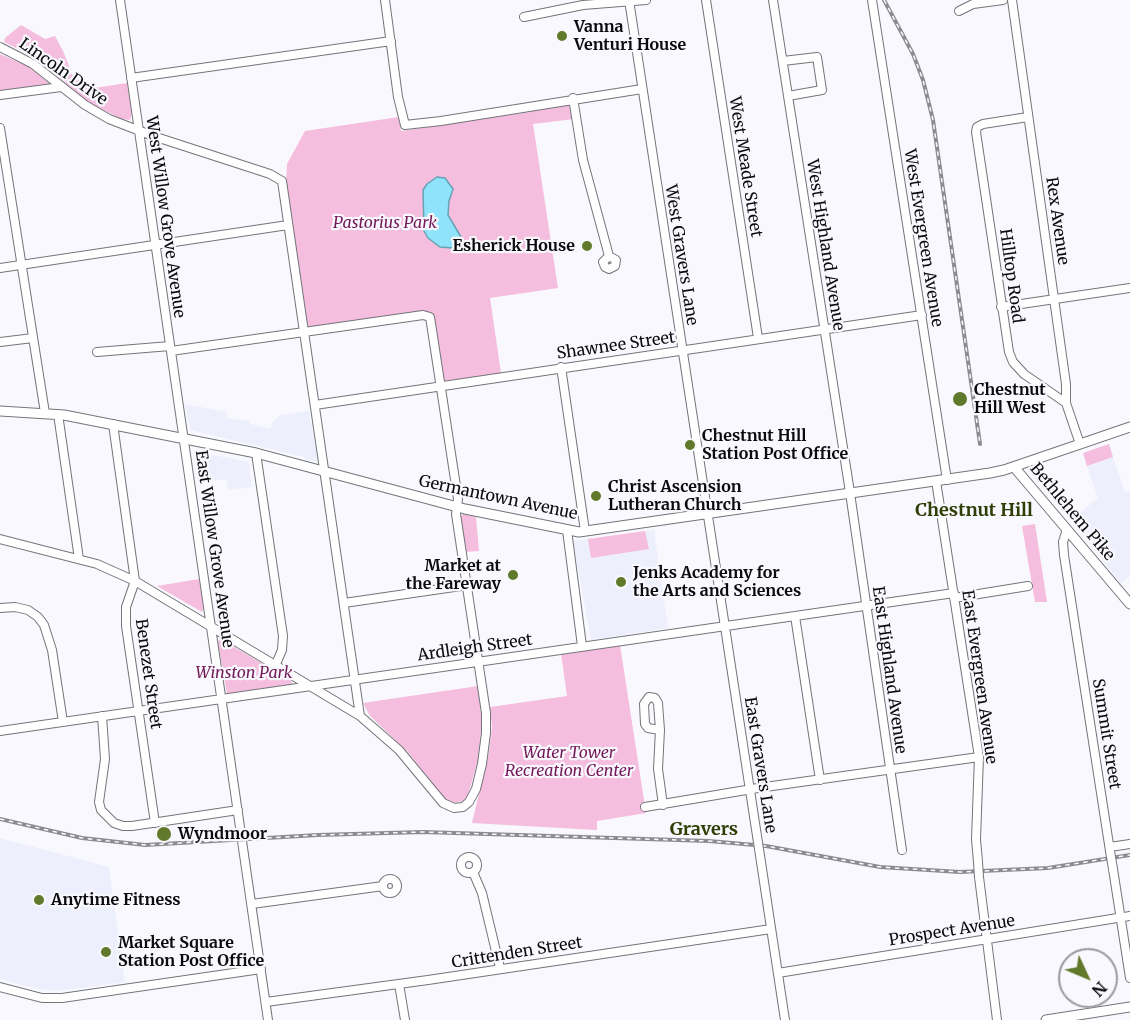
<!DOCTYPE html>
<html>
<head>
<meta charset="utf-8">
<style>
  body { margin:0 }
  #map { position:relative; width:1130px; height:1020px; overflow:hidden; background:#f8f8fe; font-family:Merriweather,serif }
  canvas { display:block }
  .north { position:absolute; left:1058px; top:948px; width:60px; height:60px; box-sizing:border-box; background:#f8f8fe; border:2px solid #99999e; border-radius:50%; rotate:134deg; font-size:16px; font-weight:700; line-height:24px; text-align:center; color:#0b0b0d }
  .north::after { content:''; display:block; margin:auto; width:21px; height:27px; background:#61792b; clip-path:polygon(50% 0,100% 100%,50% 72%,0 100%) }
</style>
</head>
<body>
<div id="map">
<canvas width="1130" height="1020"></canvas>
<div class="north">N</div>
</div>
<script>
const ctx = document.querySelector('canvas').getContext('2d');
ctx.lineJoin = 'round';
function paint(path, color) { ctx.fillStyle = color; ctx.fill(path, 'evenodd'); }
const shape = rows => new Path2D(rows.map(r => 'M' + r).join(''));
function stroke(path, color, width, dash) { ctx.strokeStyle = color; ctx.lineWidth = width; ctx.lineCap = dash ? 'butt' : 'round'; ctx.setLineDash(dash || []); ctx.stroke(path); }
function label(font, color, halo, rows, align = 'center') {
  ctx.font = font + ' Merriweather,serif'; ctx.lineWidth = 4.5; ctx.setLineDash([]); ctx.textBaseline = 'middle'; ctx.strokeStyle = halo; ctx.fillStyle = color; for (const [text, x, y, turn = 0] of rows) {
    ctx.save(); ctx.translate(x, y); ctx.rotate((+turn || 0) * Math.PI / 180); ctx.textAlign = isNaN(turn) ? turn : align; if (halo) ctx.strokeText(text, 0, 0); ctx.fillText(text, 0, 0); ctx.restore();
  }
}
const built = shape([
  [185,404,227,412,227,418,249,421,251,424,270,429,273,421,281,415,309,411,318,461,306,460,304,457,190,430],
  [193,451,249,462,252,487,228,490,226,479,198,483],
  [1113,457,1125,492,1130,490,1130,576,1121,584,1071,520,1098,498,1087,466],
  [654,530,668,628,591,640,573,541],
  [0,838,109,867,125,982,56,991,37,989,0,979]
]);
const green = shape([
  [21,25,45,39,55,36,63,51,69,66,68,71,88,89,127,83,132,113,130,120,122,119,89,103,41,63,26,53,4,42,5,38],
  [0,54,27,66,49,83,49,86,6,91,0,90],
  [571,104,574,119,533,124,558,288,490,298,501,373,444,381,432,315,428,312,309,328,306,326,286,183,287,164,305,131,399,117,401,131,530,112,534,108],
  [1109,444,1113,457,1087,466,1083,453],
  [463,514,476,517,479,551,465,552,460,517],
  [1035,524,1047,602,1035,602,1022,526],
  [645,531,649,549,591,558,588,539],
  [199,579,204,608,202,612,157,586],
  [220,639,291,680,292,683,290,685,227,694,218,642],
  [620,645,646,813,597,821,597,830,472,823,489,752,492,727,490,707,567,696,561,653],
  [478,686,482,722,478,760,468,795,463,801,453,803,446,800,407,751,370,716,363,703]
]);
const water = shape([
  [437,177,445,178,453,189,449,201,448,215,461,237,458,245,453,248,440,247,428,238,424,231,423,190,427,184,437,177]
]);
const minor = shape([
  [120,0,268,1020],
  [385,0,398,97,405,125,441,121,642,89],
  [629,0,757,836],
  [706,0,758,338],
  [773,0,849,486,902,850],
  [872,0,947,480],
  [1012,0,1066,384,1066,403,1080,444],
  [959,11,973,4,1003,0],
  [524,17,583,5,646,0],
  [0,47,33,64,85,105,109,119,153,136,270,174,282,181,360,716],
  [783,61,817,57,822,90,788,96],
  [131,78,391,41],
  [0,95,61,87],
  [573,98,583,160,609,256,616,260,615,266,609,269,605,267,603,262,609,256],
  [1028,117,983,124,977,127,976,132,1009,352,1013,362,1024,374,1066,403],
  [0,128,45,413],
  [0,268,288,225],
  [1001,307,1130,288],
  [0,342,33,338],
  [97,352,170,346],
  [561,367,585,531],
  [315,405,922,315],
  [58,414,79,559],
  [113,424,135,581,126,607,126,626,155,823],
  [256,453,283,636,282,650,276,664],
  [936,481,979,757,976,839,978,862],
  [1067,529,1063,542,1064,555,1110,851],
  [567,530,582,646],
  [0,539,97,564,135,581,360,716,399,750,443,803,454,808,463,807,469,802,476,789,482,764,486,733,486,713,456,514,458,499,430,317,423,315,171,351],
  [954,598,1028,586],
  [344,603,468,585],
  [0,608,15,607,28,610,38,617,44,625,52,650,63,722],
  [795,616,820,780],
  [102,716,105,759,99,802,101,810,114,823,123,826,132,826,238,810],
  [660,730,648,728,645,724,644,704,649,697,655,698,658,703,660,730,658,769,663,805],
  [0,731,954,593],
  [645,807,758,788,979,757],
  [1110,847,1130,844],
  [759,849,785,1020],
  '461 865a8 8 0 1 1 16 0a8 8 0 1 1-16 0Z',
  [1113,869,1130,978],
  [473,872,482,893,500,968],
  [979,877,997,1020],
  '383 886a7 7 0 1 1 14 0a7 7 0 1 1-14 0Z',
  [252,904,383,886],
  [778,973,1130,916],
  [399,984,405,1020],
  [0,987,42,998,62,998,261,969],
  [266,1002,428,980,771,929]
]);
const major = shape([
  [0,411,64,415,256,453,465,509,579,532,990,473,1004,470,1130,427],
  [1014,467,1130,604],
  [1046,1020,1130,1007]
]);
const rail = shape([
  [884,0,913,54,923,80,933,120,980,444],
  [0,819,82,838,145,845,318,835,423,832,709,841,766,846,880,867,960,872,1048,868,1130,855]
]);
const minorBridge = shape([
  [757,836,759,849],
  [1110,851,1113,869],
  [978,862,979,877]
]);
const markers = [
  [562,36,6,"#61792b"],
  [587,246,6,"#61792b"],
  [960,399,8,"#61792b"],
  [690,445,6,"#61792b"],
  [596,496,6,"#61792b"],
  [513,575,6,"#61792b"],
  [621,582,6,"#61792b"],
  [164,834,8,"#61792b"],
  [39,900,6,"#61792b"],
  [106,952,6,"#61792b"]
];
const poiNames = [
  ["Vanna",574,27],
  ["Venturi House",574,45],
  ["Esherick House",575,246,"right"],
  ["Chestnut",974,390],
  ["Hill West",974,408],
  ["Chestnut Hill",702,436],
  ["Station Post Office",702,454],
  ["Christ Ascension",608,487],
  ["Lutheran Church",608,505],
  ["Market at",501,566,"right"],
  ["the Fareway",501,584,"right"],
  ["Jenks Academy for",633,573],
  ["the Arts and Sciences",633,591],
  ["Wyndmoor",178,834],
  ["Anytime Fitness",51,900],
  ["Market Square",118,943],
  ["Station Post Office",118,961]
];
const streetNames = [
  ["Lincoln Drive",63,72,35],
  ["West Meade Street",745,167,81],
  ["West Willow Grove Avenue",165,217,82],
  ["Rex Avenue",1057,221,82],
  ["West Evergreen Avenue",923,238,81],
  ["West Highland Avenue",825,245,81],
  ["West Gravers Lane",681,255,81],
  ["Hilltop Road",1011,276,82],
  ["Shawnee Street",616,346,-8],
  ["Germantown Avenue",498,498,12],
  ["Bethlehem Pike",1072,512,50],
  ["East Willow Grove Avenue",214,549,82],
  ["Ardleigh Street",475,648,-8],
  ["East Highland Avenue",889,670,82],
  ["Benezet Street",148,674,82],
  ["East Evergreen Avenue",979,677,82],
  ["Summit Street",1106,734,81],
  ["East Gravers Lane",760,765,81],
  ["Prospect Avenue",952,931,-9],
  ["Crittenden Street",517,953,-9]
];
const parkNames = [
  ["Pastorius Park",385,223],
  ["Winston Park",244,673],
  ["Water Tower",569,753],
  ["Recreation Center",569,771]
];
const neighbourhoodNames = [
  ["Chestnut Hill",974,511],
  ["Gravers",704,830]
];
paint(built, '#eeeffd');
paint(green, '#f5bdde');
paint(water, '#8fe4fc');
stroke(water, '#67a3b4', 1.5);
stroke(minor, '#74757a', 10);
stroke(major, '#74757a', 11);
stroke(minor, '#fff', 8);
stroke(major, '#fff', 9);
stroke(rail, '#8c8c90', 4);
stroke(rail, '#f8f8fe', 1.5, [4.5]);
stroke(minorBridge, '#74757a', 10, []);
stroke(minorBridge, '#fff', 8);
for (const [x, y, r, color] of markers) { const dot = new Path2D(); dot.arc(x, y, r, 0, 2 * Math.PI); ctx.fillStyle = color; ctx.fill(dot); stroke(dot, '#f8f8fe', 2); }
label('bold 16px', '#0b0b0d', '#f8f8fe', poiNames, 'left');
label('16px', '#0b0b0d', '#f8f8fe', streetNames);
label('italic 16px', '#731958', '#f8f8fe', parkNames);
label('bold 18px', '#2e3e05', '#f8f8fe', neighbourhoodNames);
</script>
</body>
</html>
